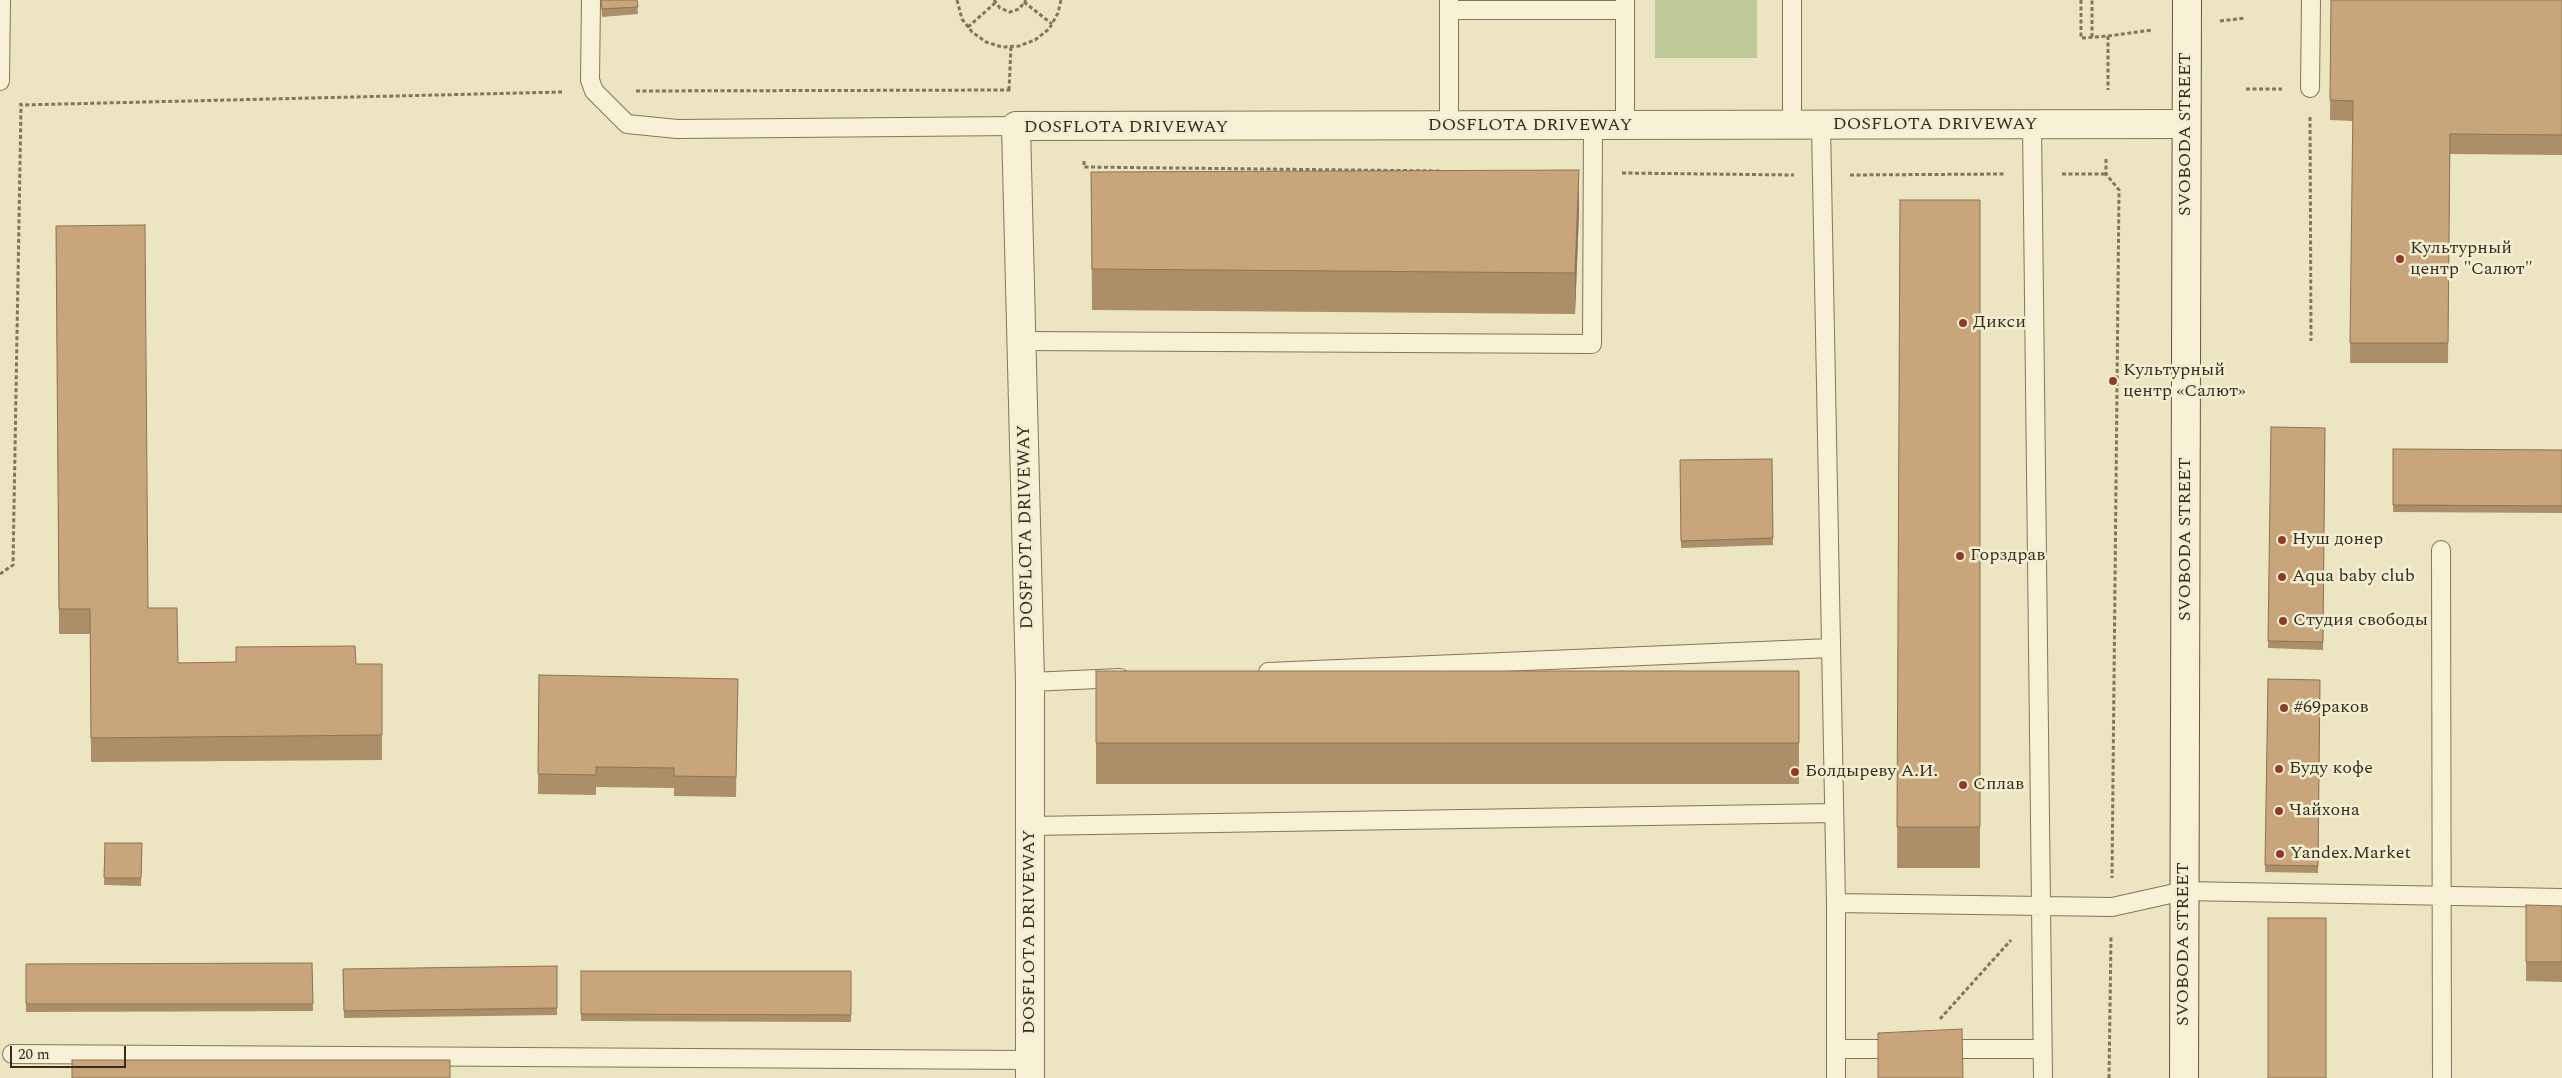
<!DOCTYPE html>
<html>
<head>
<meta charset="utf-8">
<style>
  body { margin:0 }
  #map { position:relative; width:2562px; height:1078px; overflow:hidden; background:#ebe5c2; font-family:Spectral,serif }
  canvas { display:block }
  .scale { position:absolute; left:10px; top:1046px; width:116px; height:22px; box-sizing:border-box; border:2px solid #352c1e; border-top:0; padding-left:6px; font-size:15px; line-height:18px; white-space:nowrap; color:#352c1e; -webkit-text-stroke:4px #f3eed1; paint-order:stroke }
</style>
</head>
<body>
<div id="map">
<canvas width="2562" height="1078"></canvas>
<div class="scale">20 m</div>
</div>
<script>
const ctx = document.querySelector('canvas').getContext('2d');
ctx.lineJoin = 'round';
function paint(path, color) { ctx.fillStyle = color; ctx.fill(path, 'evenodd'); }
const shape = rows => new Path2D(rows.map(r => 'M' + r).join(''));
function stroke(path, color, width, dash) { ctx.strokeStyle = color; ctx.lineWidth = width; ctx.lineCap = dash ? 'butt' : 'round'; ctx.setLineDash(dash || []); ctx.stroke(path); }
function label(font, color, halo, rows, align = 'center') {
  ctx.font = font + ' Spectral,serif'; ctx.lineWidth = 5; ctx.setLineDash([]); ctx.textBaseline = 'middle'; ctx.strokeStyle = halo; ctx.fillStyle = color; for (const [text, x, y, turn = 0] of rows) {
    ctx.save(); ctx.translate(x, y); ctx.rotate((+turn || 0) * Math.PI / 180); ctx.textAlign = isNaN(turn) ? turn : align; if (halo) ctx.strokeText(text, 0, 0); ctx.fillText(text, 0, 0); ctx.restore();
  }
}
const green = shape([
  [1655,0,1757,0,1757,58,1655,58]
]);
const path = shape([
  [957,0,962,19,972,32,986,42,1002,47,1019,46,1035,40,1049,29,1058,13,1061,0],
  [994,0,1000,8,1010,12,1019,9,1026,0],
  [2081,0,2081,38,2108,36,2108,90],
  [1024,2,1052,24],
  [2220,21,2245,18],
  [968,27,995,3],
  [2108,36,2152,30],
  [2092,37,2092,0],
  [2246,89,2282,89],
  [1009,90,1011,46],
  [636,91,1012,90],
  [20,103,21,105,562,92],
  [2310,117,2311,341],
  [2106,159,2106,174,2119,190,2112,878],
  [1084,161,1084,167,1441,171],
  [1622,173,1794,175],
  [2062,174,2106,174],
  [1850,175,2004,174],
  [0,574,13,565,21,105],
  [1940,1019,2011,940],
  [2109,1078,2111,937]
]);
const service = shape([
  [591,0,590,80,594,91,627,124,677,129,1016,126],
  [1792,0,1792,125],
  [1449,10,1625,10],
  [0,81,1,0],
  [2310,88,2311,0],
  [2032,124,2043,1078],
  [1625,125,1625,0],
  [1449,126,1449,0],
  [1821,126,1836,903,1836,1078],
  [1022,341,1592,344,1593,125],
  [2441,550,2442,1078],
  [1268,672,1831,648],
  [1030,682,1120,678],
  [1031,826,1834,813],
  [1836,903,2112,907,2184,891,2562,898],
  [1837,1049,1902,1049],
  [1940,1049,2042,1049],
  [12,1054,1029,1060]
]);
const minor = shape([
  [1030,1078,1030,682,1016,126,2186,124]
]);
const secondary = shape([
  [2184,1078,2187,0]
]);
const wall = shape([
  [601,0,637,0,638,14,602,17],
  [2331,0,2562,0,2562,155,2450,154,2448,363,2350,363,2353,121,2330,120],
  [1091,172,1579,211,1575,314,1092,310],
  [1900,200,1980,200,1980,868,1897,868],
  [56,226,148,608,178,663,356,664,382,664,382,760,91,762,90,634,59,634],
  [2271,427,2325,428,2323,650,2268,648],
  [2393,449,2562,450,2562,513,2393,512],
  [1772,459,1773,545,1681,548,1680,460],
  [1096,671,1799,671,1799,784,1096,784],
  [539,675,738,679,736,797,674,796,674,788,596,787,596,795,538,794],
  [2268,679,2320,680,2318,873,2265,872],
  [105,843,142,843,141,886,104,885],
  [2526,905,2562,906,2562,982,2526,981],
  [312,963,313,1011,26,1012,26,964],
  [557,966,557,1015,344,1018,343,969],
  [581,971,851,971,851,1022,581,1021]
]);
const shadedWall = shape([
  [1579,170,1579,211,1575,314,1575,273]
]);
const building = shape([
  [601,0,637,0,638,7,602,9,601,0],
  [2331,0,2562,0,2562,135,2450,134,2448,343,2350,343,2353,101,2330,100,2331,0],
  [1579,170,1575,273,1092,269,1091,172,1579,170],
  [1900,200,1980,200,1980,827,1897,827,1900,200],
  [145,225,148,608,177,608,178,663,236,662,236,647,355,646,356,664,382,664,382,735,91,738,90,609,59,609,56,226,145,225],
  [2271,427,2325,428,2323,642,2268,641,2271,427],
  [2393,449,2562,450,2562,506,2393,505,2393,449],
  [1772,459,1773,538,1681,541,1680,460,1772,459],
  [1096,671,1799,671,1799,743,1096,743,1096,671],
  [539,675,738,679,736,777,674,776,674,768,596,767,596,775,538,774,539,675],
  [2268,679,2320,680,2318,866,2265,865,2268,679],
  [105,843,142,843,141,878,104,878,105,843],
  [2526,905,2562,906,2562,962,2526,962,2526,905],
  [2268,918,2326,918,2326,1078,2268,1078,2268,918],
  [312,963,313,1004,26,1004,26,964,312,963],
  [557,966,557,1008,344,1011,343,969,557,966],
  [581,971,851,971,851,1015,581,1014,581,971],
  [1962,1029,1963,1078,1878,1078,1878,1033,1962,1029],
  [72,1060,450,1060,450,1078,72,1078,72,1060]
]);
const markers = [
  [2400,259,5,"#903a2e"],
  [1963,323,5,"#903a2e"],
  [2113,381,5,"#903a2e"],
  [2282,540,5,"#903a2e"],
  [1960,556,5,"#903a2e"],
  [2282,577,5,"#903a2e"],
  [2283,621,5,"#903a2e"],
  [2284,708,5,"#903a2e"],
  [2279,769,5,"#903a2e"],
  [1795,772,5,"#903a2e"],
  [1963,785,5,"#903a2e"],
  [2279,811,5,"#903a2e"],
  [2280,854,5,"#903a2e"]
];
const streetNames = [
  ["DOSFLOTA DRIVEWAY",1935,125],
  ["DOSFLOTA DRIVEWAY",1530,126],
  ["DOSFLOTA DRIVEWAY",1126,128],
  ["SVOBODA STREET",2186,134,-90],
  ["DOSFLOTA DRIVEWAY",1027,527,-91],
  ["SVOBODA STREET",2186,539,-90],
  ["DOSFLOTA DRIVEWAY",1030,932,-90],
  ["SVOBODA STREET",2184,944,-90]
];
const poiNames = [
  ["Культурный",2410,249],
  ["центр \"Салют\"",2410,270],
  ["Дикси",1973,323],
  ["Культурный",2123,371],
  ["центр «Салют»",2123,392],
  ["Нуш донер",2292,540],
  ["Горздрав",1970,556],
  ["Aqua baby club",2292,577],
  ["Студия свободы",2293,621],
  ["#69раков",2294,708],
  ["Буду кофе",2289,769],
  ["Болдыреву А.И.",1805,772],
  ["Сплав",1973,785],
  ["Чайхона",2289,811],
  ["Yandex.Market",2290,854]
];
paint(green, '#bcc997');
stroke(service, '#84765a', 20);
stroke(minor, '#84765a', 30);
stroke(secondary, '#66573e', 30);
stroke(path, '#84765a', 3, [4, 2.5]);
stroke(service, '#f7f1d5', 18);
stroke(minor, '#f7f1d5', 28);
stroke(secondary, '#f7f1d5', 28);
paint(wall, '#ac8e69');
paint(shadedWall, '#8c7455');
paint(building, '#c8a57a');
stroke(building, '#8c7455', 1);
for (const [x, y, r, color] of markers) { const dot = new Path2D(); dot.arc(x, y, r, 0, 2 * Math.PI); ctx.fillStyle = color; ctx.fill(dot); stroke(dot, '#f3eed1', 2); }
label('18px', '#352c1e', '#f3eed1', streetNames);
label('18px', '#352c1e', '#f3eed1', poiNames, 'left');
</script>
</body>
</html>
